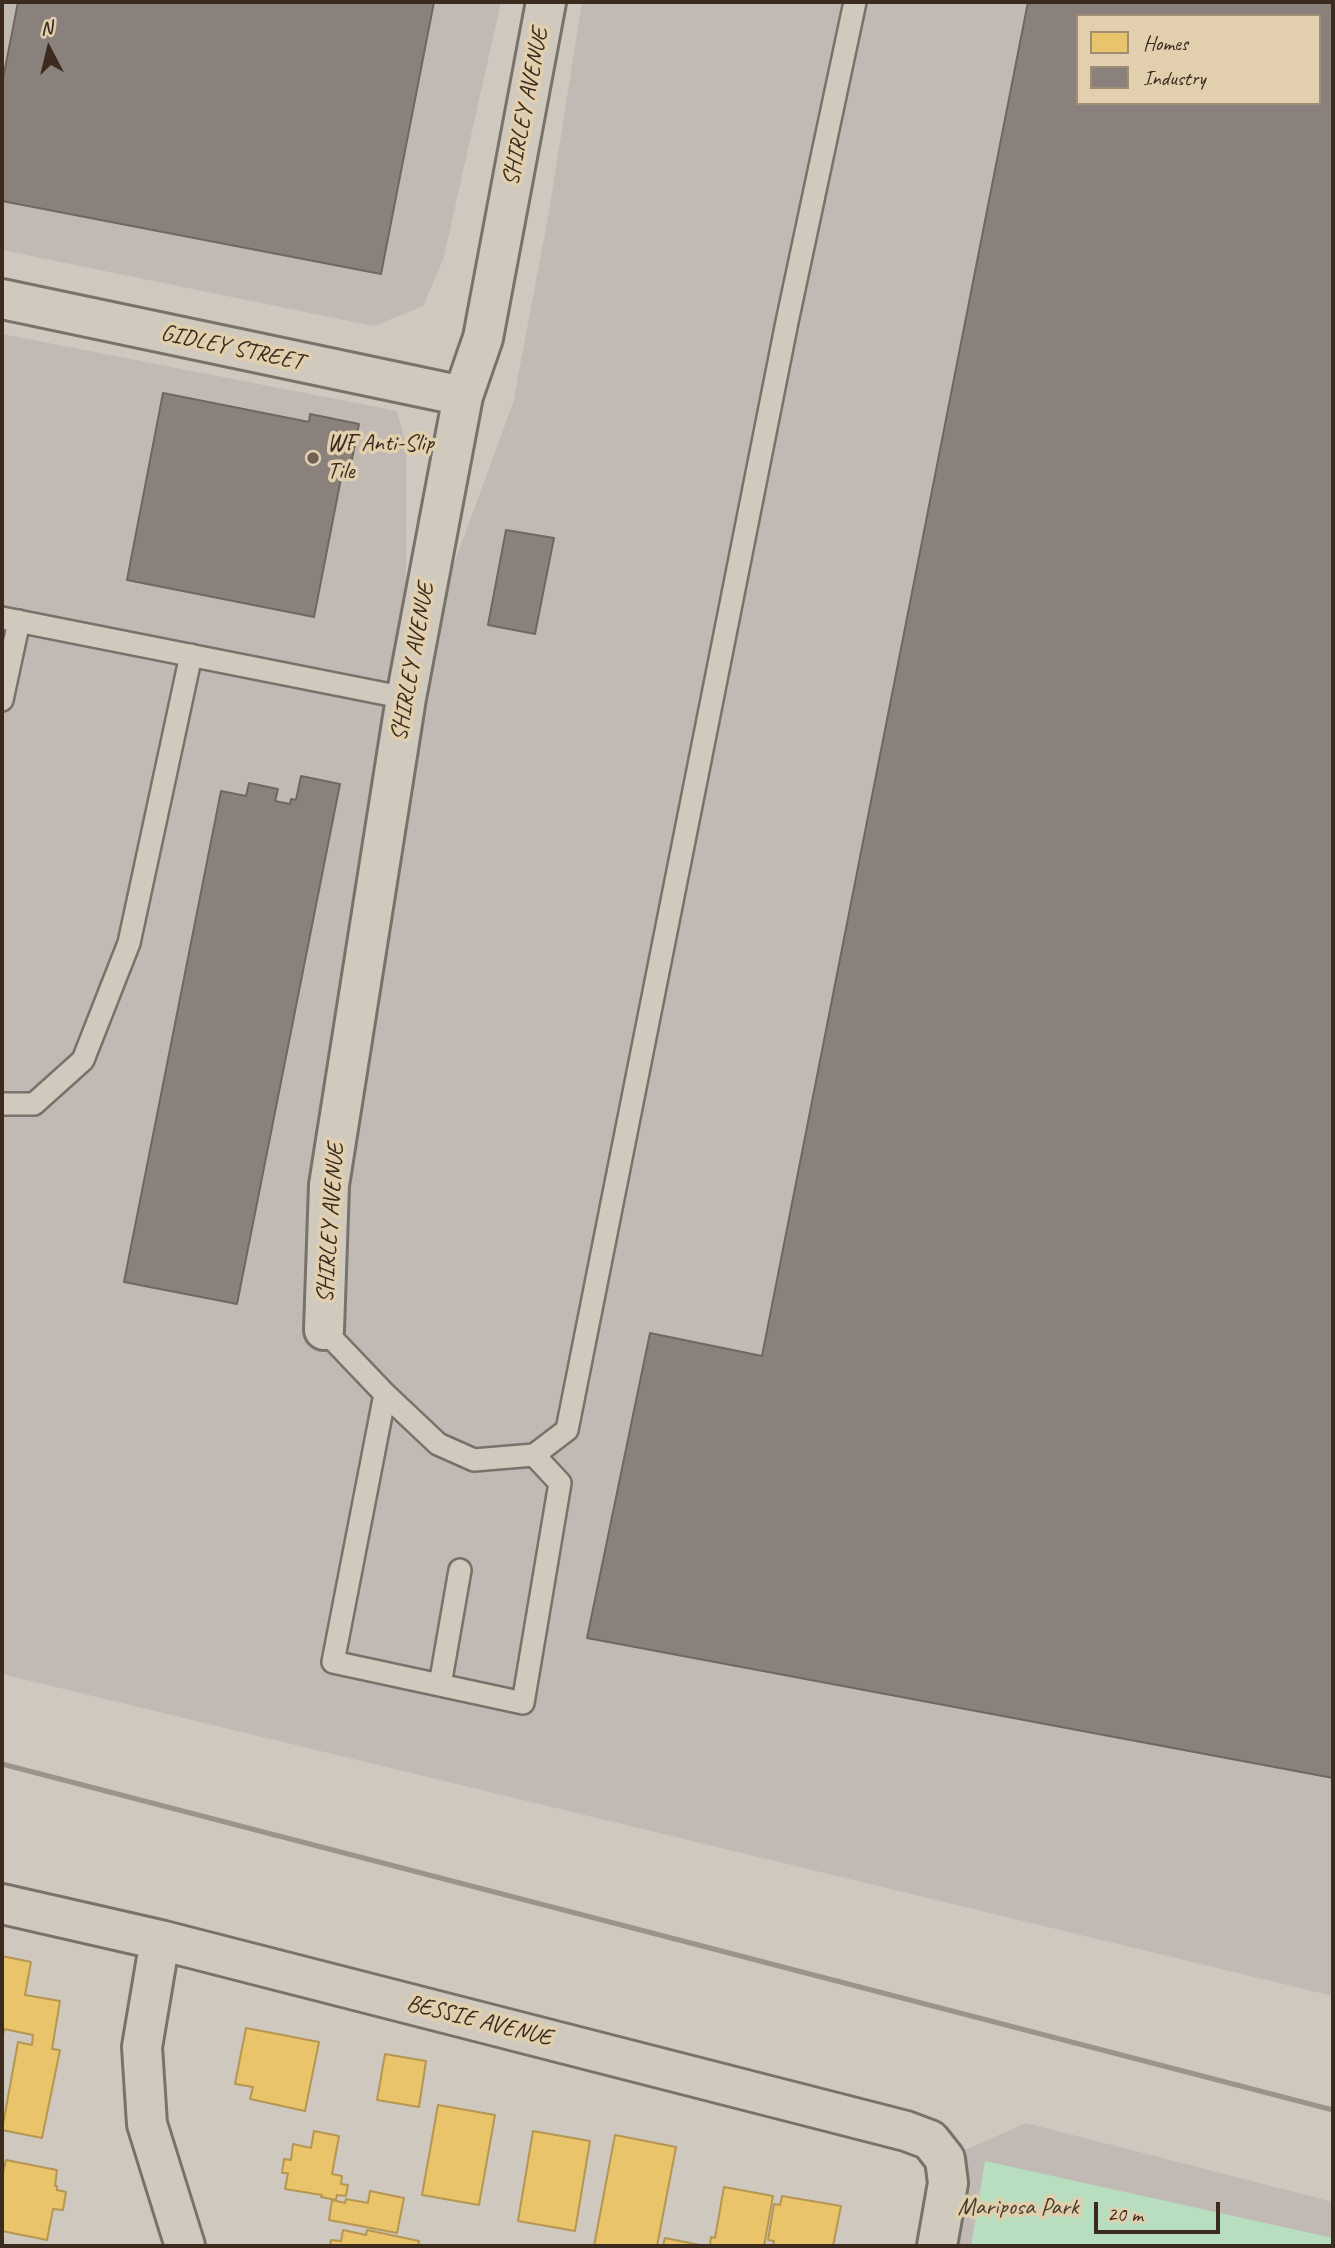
<!DOCTYPE html>
<html>
<head>
<meta charset="utf-8">
<style>
  body { margin:0 }
  #map { position:relative; width:1335px; height:2248px; overflow:hidden; background:#cfc8be; font-family:Caveat,sans-serif }
  canvas { display:block }
  .frame { position:absolute; inset:0; border:4px solid #3b2a1e; pointer-events:none }
  .legend { position:absolute; left:1076px; top:14px; width:245px; height:91px; box-sizing:border-box; background:#e1cfad; border:2px solid #9f8d74; margin:0; padding:9px 12px; list-style:none; font-size:21px; color:#3b2a1e }
  .legend li { display:flex; align-items:center; gap:14px; height:35px }
  .legend b { width:35px; border:2px solid #9f8d74 }
  .north { position:absolute; left:14px; top:14px; width:70px; height:70px; -webkit-text-stroke:5px #e1cfad; paint-order:stroke; rotate:353deg; font-size:19px; font-weight:700; line-height:28px; text-align:center; color:#3b2a1e }
  .north::after { content:''; display:block; margin:auto; width:24px; height:32px; background:#3b2a1e; clip-path:polygon(50% 0,100% 100%,50% 72%,0 100%) }
  .scale { position:absolute; left:1094px; top:2202px; width:126px; height:32px; box-sizing:border-box; border:4px solid #3b2a1e; border-top:0; padding-left:9px; font-size:21px; line-height:24px; white-space:nowrap; color:#3b2a1e; -webkit-text-stroke:5px #e1cfad; paint-order:stroke }
</style>
</head>
<body>
<div id="map">
<canvas width="1335" height="2248"></canvas>
<div class="frame"></div>
<ul class="legend">
<li><b style="height:19px;background:#e9c46a"></b>Homes</li>
<li><b style="height:19px;background:#8a817c"></b>Industry</li>
</ul>
<div class="north">N</div>
<div class="scale">20 m</div>
</div>
<script>
const ctx = document.querySelector('canvas').getContext('2d');
ctx.lineJoin = 'round';
function paint(path, color) { ctx.fillStyle = color; ctx.fill(path, 'evenodd'); }
const shape = rows => new Path2D(rows.map(r => 'M' + r).join(''));
function stroke(path, color, width, dash) { ctx.strokeStyle = color; ctx.lineWidth = width; ctx.lineCap = dash ? 'butt' : 'round'; ctx.setLineDash(dash || []); ctx.stroke(path); }
function label(font, color, halo, rows, align = 'center') {
  ctx.font = font + ' Caveat,sans-serif'; ctx.lineWidth = 7; ctx.setLineDash([]); ctx.textBaseline = 'middle'; ctx.strokeStyle = halo; ctx.fillStyle = color; for (const [text, x, y, turn = 0] of rows) {
    ctx.save(); ctx.translate(x, y); ctx.rotate((+turn || 0) * Math.PI / 180); ctx.textAlign = isNaN(turn) ? turn : align; if (halo) ctx.strokeText(text, 0, 0); ctx.fillText(text, 0, 0); ctx.restore();
  }
}
const built = shape([
  [2,2,501,2,443,260,423,306,374,326,2,250],
  [582,2,1333,2,1333,1996,2,1674,2,334,397,411,406,445,406,695,513,403,549,212],
  [1078,16,1319,16,1319,103,1078,103],
  [1026,2123,1333,2202,1333,2246,937,2246,945,2159]
]);
const green = shape([
  [985,2161,1333,2238,1333,2246,971,2246]
]);
const homes = shape([
  [2,1956,31,1962,25,1995,60,2001,52,2049,60,2050,42,2138,2,2130,18,2042,32,2045,33,2035,4,2029,2,2041,2,1956],
  [246,2028,319,2042,305,2111,250,2099,253,2087,235,2084,246,2028],
  [385,2054,426,2061,419,2107,377,2100,385,2054],
  [438,2105,495,2115,479,2205,422,2195,438,2105],
  [314,2131,339,2136,332,2174,342,2176,341,2184,348,2185,346,2196,337,2195,336,2200,321,2197,322,2195,285,2189,288,2173,282,2173,284,2159,291,2160,293,2144,311,2148,314,2131],
  [533,2131,590,2141,575,2231,518,2221,533,2131],
  [615,2135,676,2147,657,2246,594,2246,615,2135],
  [6,2160,57,2170,55,2186,57,2186,57,2190,66,2192,63,2210,53,2209,47,2240,2,2231,2,2177,6,2160],
  [724,2187,773,2196,764,2246,710,2245,711,2237,715,2238,724,2187],
  [370,2191,404,2198,397,2233,329,2220,332,2200,345,2203,346,2199,368,2203,370,2191],
  [782,2196,841,2206,833,2246,773,2246,774,2241,768,2240,774,2204,780,2205,782,2196],
  [343,2230,366,2235,367,2230,419,2241,418,2246,330,2246,331,2240,341,2241,343,2230],
  [665,2238,705,2246,663,2246,665,2238]
]);
const industry = shape([
  [18,2,434,2,381,274,2,201,2,84,18,2],
  [1028,2,1333,2,1333,1778,587,1638,650,1333,762,1356,1028,2],
  [1078,16,1319,16,1319,103,1078,103,1078,16],
  [163,393,309,422,310,414,359,424,351,464,344,463,314,617,127,580,163,393],
  [506,530,554,538,535,634,488,625,506,530],
  [301,776,340,784,237,1304,124,1282,221,791,246,796,249,783,278,789,275,801,290,804,291,799,296,800,301,776]
]);
const lane = shape([
  [2,618,406,698],
  [2,700,19,621],
  [2,1104,34,1104,83,1060,129,943,191,655],
  [324,1330,385,1394,438,1444,474,1460,534,1455,567,1430,787,322,855,2],
  [385,1394,333,1662,523,1703,560,1483,534,1455],
  [440,1685,460,1570]
]);
const street = shape([
  [2,299,463,396],
  [324,1330,329,1185,406,698,463,396,483,338,546,2],
  [2,1904,160,1940,906,2131,930,2140,945,2159,948,2183,937,2246],
  [160,1940,142,2047,147,2124,185,2246]
]);
const rail = shape([
  [2,1764,1333,2110]
]);
const markers = [
  [313,458,7,"#6f6156"]
];
const streetNames = [
  ["SHIRLEY AVENUE",526,107,-79],
  ["GIDLEY STREET",232,348,12],
  ["SHIRLEY AVENUE",413,662,-80],
  ["SHIRLEY AVENUE",331,1223,-86],
  ["BESSIE AVENUE",479,2021,14]
];
const poiNames = [
  ["WF Anti-Slip",327,444],
  ["Tile",327,472]
];
const parkNames = [
  ["Mariposa Park",1018,2208]
];
paint(built, '#c0b9b4');
paint(green, '#b9debf');
paint(homes, '#e9c46a');
stroke(homes, '#b59653', 2);
paint(industry, '#8a817c');
stroke(industry, '#726760', 2);
stroke(lane, '#79726b', 26);
stroke(street, '#79726b', 44);
stroke(lane, '#d0cabe', 21);
stroke(street, '#d0cabe', 38);
stroke(rail, '#9a948b', 5);
for (const [x, y, r, color] of markers) { const dot = new Path2D(); dot.arc(x, y, r, 0, 2 * Math.PI); ctx.fillStyle = color; ctx.fill(dot); stroke(dot, '#e1cfad', 2.5); }
label('24px', '#3b2a1e', '#e1cfad', streetNames);
label('24px', '#3b2a1e', '#e1cfad', poiNames, 'left');
label('24px', '#463e2e', '#e1cfad', parkNames);
</script>
</body>
</html>
